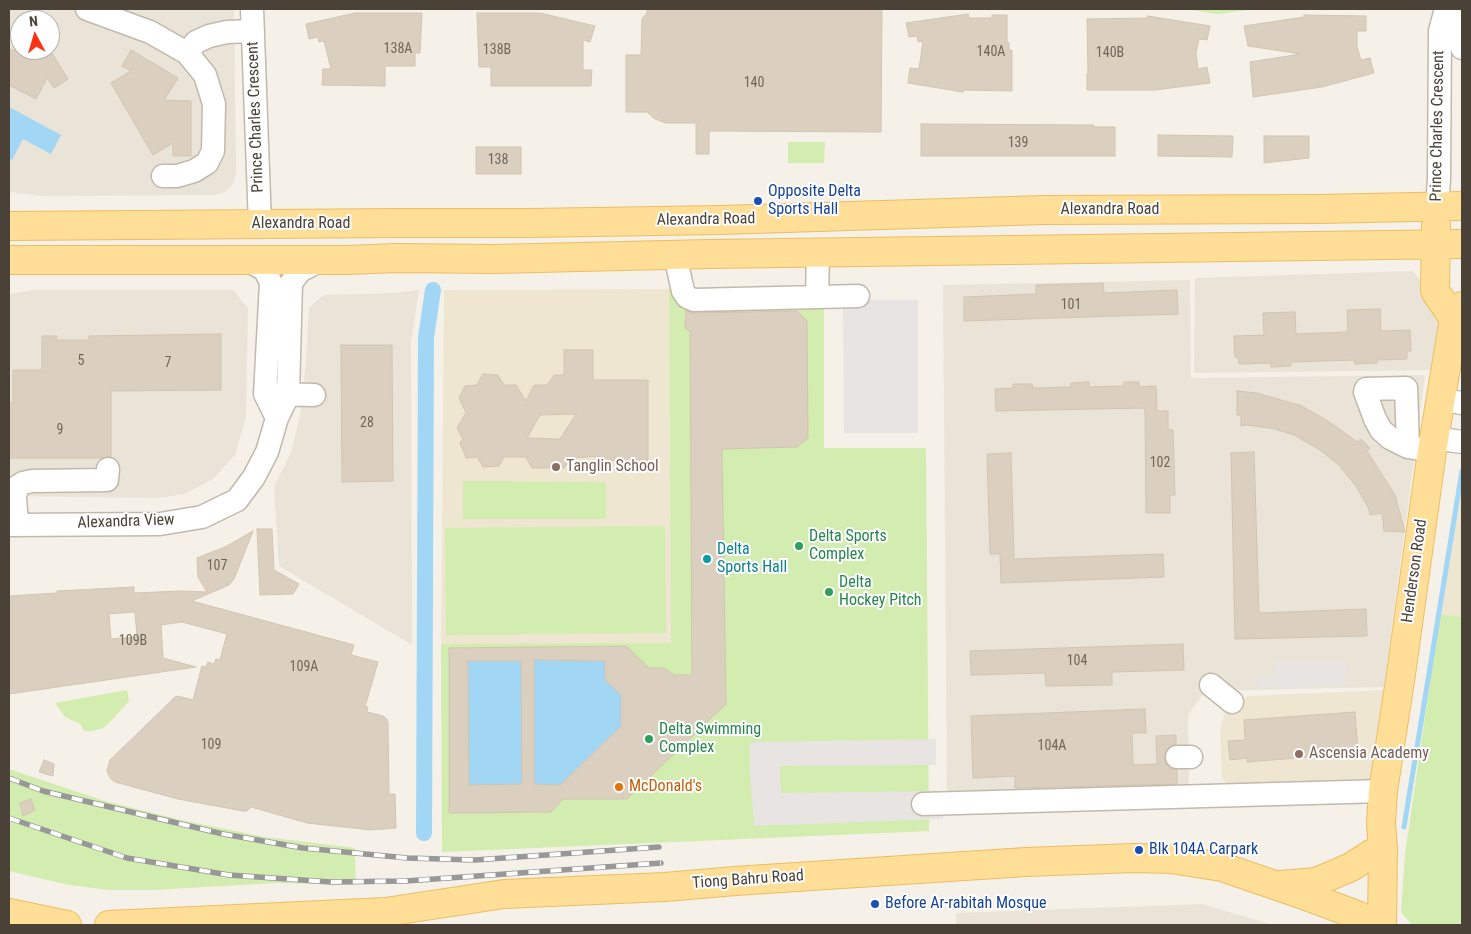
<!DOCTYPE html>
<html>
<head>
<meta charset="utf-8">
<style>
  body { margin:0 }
  #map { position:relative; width:1471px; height:934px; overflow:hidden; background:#f5f1e9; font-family:"Roboto Condensed",sans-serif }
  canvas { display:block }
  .frame { position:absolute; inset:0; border:10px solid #4a4237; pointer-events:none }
  .north { position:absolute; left:10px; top:10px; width:50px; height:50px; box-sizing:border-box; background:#fff; border:1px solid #b7b3af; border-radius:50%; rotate:354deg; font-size:14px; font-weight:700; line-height:20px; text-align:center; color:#4a4237 }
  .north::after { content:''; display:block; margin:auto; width:18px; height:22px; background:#ff3216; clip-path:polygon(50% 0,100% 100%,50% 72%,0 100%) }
</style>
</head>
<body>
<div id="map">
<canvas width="1471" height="934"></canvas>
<div class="frame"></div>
<div class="north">N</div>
</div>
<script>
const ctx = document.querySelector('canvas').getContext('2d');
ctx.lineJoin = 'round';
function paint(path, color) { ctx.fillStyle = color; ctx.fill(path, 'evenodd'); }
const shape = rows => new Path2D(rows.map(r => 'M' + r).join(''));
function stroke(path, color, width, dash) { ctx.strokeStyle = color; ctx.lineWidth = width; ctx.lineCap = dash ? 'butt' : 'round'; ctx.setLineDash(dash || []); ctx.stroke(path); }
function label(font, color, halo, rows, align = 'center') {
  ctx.font = font + ' "Roboto Condensed",sans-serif'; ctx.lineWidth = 4; ctx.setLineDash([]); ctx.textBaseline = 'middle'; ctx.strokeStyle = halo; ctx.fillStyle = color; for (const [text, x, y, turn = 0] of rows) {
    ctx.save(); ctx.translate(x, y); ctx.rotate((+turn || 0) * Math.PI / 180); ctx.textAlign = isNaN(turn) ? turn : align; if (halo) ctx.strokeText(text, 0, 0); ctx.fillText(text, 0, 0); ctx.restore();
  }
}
const residential = shape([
  [9,9,234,9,236,174,232,185,225,192,214,195,42,196,9,192],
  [20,20,50,20,50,50,20,50],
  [1413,271,1441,307,1437,370,1194,373,1195,278],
  [1190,280,1191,378,1425,375,1384,687,1205,691,1188,715,1189,789,947,795,943,285],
  [34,290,233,290,248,308,246,417,235,455,213,479,184,494,157,498,9,496,9,294],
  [419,290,411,341,412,645,279,566,274,487,291,452,300,417,306,361,309,308,323,295,394,293],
  [1202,904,1273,925,956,925,956,913]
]);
const education = shape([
  [669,289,671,644,441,644,444,290],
  [1462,489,1462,617,1440,614],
  [1384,690,1374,785,1229,788,1222,778,1220,730,1226,708,1232,702,1249,696]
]);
const green = shape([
  [1185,9,1255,9,1218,14],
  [788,142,825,142,824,163,788,163],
  [824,288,824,448,926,448,929,831,442,852,441,644,671,643,669,289],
  [463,481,606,482,606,519,463,519],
  [665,526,666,633,446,635,445,528],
  [1440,614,1462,617,1462,925,1412,925,1401,912,1405,854],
  [127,690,129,701,110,722,103,728,93,731,84,731,80,724,65,717,55,703],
  [9,769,105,801,181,820,265,837,355,848,356,885,276,883,152,890,109,890,69,885,9,871]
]);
const parking = shape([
  [843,300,918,300,918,433,844,433],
  [1274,661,1348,662,1344,686,1258,688,1257,676,1274,676],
  [936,739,936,765,780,766,781,793,936,791,936,807,943,808,943,819,754,826,750,773,750,742]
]);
const water = shape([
  [9,107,61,135,51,154,23,139,12,160,9,158],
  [534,660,605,661,605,680,621,695,621,726,560,785,534,784],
  [468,661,521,661,522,784,469,785]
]);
const stream = shape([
  [1404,827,1462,471]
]);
const canal = shape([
  [424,833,426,337,433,290]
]);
const building = shape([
  [647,9,882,9,881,132,709,131,709,154,696,154,696,123,666,123,655,119,647,112,626,112,626,55,641,55,642,19,647,13,647,9],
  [355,13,422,13,420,53,415,53,415,66,385,66,385,86,322,85,323,69,331,69,324,41,319,42,318,37,309,39,306,24,355,13],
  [477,13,540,13,595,26,590,42,583,40,583,70,592,70,591,86,491,86,491,67,479,67,477,13],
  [968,14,969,18,992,18,992,15,1007,15,1007,42,1009,43,1009,50,1012,50,1012,91,964,90,963,92,908,83,910,68,919,69,923,41,918,42,917,36,909,37,906,23,968,14],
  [1304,15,1366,16,1366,31,1357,31,1357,47,1361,60,1370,58,1374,73,1322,87,1253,97,1250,62,1301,54,1248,46,1244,26,1304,17,1304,15],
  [1148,16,1210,26,1207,40,1199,39,1196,53,1198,69,1207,67,1210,83,1155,90,1087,90,1087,74,1088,74,1087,19,1147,18,1148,16],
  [9,50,50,50,68,79,54,88,47,78,36,99,9,85,9,50],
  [131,50,178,78,164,100,191,101,191,156,173,156,173,143,153,155,111,83,131,71,122,66,131,50],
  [921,124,1094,125,1094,127,1115,127,1115,156,921,156,921,124],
  [1158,135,1233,136,1232,157,1158,156,1158,135],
  [1264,136,1309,136,1309,158,1264,163,1264,136],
  [476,147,521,147,521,174,476,174,476,147],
  [1103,283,1104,293,1177,290,1178,314,964,321,964,297,1036,294,1036,285,1103,283],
  [1380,309,1381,331,1410,330,1411,351,1407,351,1407,359,1377,360,1377,363,1355,364,1354,360,1291,362,1291,366,1271,367,1271,363,1239,364,1238,357,1235,357,1234,336,1264,335,1263,313,1295,312,1296,334,1348,332,1347,310,1380,309],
  [686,311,694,313,797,311,807,321,808,438,797,447,722,449,726,704,627,799,563,799,551,812,449,813,449,648,626,646,649,668,664,668,674,675,692,675,690,331,685,328,686,311],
  [534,660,605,661,605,680,621,695,621,726,560,785,534,784,534,660],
  [468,661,521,661,522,784,469,785,468,661],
  [221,334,221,390,111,391,111,457,101,458,9,458,9,403,13,403,13,370,42,370,42,336,57,336,56,340,89,340,89,336,221,334],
  [341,345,392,345,393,481,342,482,341,345],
  [564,350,593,350,593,380,648,380,648,460,601,461,601,456,572,458,564,468,532,468,526,457,504,457,499,466,483,467,477,457,466,458,460,443,463,439,457,428,466,413,459,398,465,386,477,385,483,374,498,375,504,385,516,385,526,401,534,385,547,385,554,375,564,375,564,350],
  [576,414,560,439,527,438,540,415,576,414],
  [1089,382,1089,387,1124,386,1124,382,1139,382,1139,387,1156,386,1157,411,1168,411,1168,430,1173,430,1175,495,1170,495,1170,513,1146,513,1145,408,996,411,995,389,1013,388,1013,384,1032,384,1033,388,1071,387,1071,383,1089,382],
  [1237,391,1257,393,1298,405,1298,404,1328,421,1357,442,1361,439,1370,448,1367,451,1395,495,1405,532,1384,531,1382,513,1370,515,1368,507,1356,486,1339,465,1317,448,1294,435,1275,429,1247,425,1241,426,1241,415,1237,415,1237,391],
  [1254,452,1259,613,1366,609,1367,636,1235,639,1231,453,1254,452],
  [1011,453,1014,559,1163,554,1164,577,1001,583,1000,554,990,554,987,454,1011,453],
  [257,529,272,529,274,570,299,584,293,594,260,595,257,529],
  [253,531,234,579,229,585,192,601,354,645,351,655,378,662,365,707,368,707,367,712,383,716,387,719,388,723,389,794,395,794,396,828,371,830,307,823,251,807,247,811,243,811,178,799,115,782,110,778,107,771,110,760,175,697,178,696,193,700,202,666,206,667,208,662,214,664,216,659,220,660,227,634,182,622,161,625,163,658,196,667,9,694,9,596,57,593,57,591,134,587,134,593,181,591,207,592,198,577,197,558,225,547,253,531],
  [135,612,137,637,111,639,109,614,135,612],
  [1183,644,1184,670,1112,672,1112,685,1046,686,1045,673,971,675,970,651,1183,644],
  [1145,709,1146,733,1132,733,1133,765,1157,764,1156,736,1176,735,1176,744,1170,746,1166,750,1164,757,1165,763,1170,768,1177,770,1177,784,1015,788,1015,776,973,778,971,716,1145,709],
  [1355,712,1358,753,1247,762,1247,758,1230,760,1228,741,1245,740,1244,720,1355,712],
  [44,760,54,764,53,776,39,772,44,760],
  [31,799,35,810,23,816,20,803,31,799]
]);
const minor = shape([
  [87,9,150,32,187,53,205,75,214,104,213,151,207,163,194,171,177,176,163,176],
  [252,9,260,225],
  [1452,9,1460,31,1462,48],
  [187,53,196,42,209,36,227,32,253,31],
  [1437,207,1439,179,1440,31,1446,9],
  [675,255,683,291,687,297,694,300,858,296],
  [247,260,265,270,271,283,265,394,277,418],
  [817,297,818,253],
  [273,394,314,395],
  [1441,400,1462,403],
  [1434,438,1462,442],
  [1408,447,1406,388,1366,389,1365,392,1375,419,1381,430,1390,438,1408,447,1432,451],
  [9,525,160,524,202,517,237,500,254,477,267,452,277,418,288,395,291,283,300,271,321,260],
  [17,525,15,497,17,487,23,483,32,481,107,480,108,469],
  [1211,685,1232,702],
  [1177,757,1191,757],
  [923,804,1383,791]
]);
const major = shape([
  [9,226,398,223,528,223,721,220,1044,210,1318,209,1462,206],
  [1436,226,1435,291,1454,319],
  [9,260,347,260,396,258,494,259,709,254,1462,244],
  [1281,885,1316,882,1351,867,1373,853],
  [9,913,67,925],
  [109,925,386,912,504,894,665,887,735,881,1026,862,1134,858,1171,859,1222,867,1298,893,1357,915,1376,925],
  [1382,925,1383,849,1381,823,1383,791,1401,674,1432,451,1454,319,1462,306]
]);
const rail = shape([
  [9,778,43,791,223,834,303,848,407,858,475,860,659,847],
  [9,818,127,858,229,875,331,882,406,881,661,863]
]);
const markers = [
  [758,201,5,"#1a4fb4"],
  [556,467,5,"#8d6e63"],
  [799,546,5,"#2e9e5b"],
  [707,559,5,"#0f9aa8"],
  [829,592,5,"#2e9e5b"],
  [649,739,5,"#2e9e5b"],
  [1299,754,5,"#8d6e63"],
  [619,787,5,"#e8710a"],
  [1139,850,5,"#1a4fb4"],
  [875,904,5,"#1a4fb4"]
];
const numberNames = [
  ["138A",398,49],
  ["138B",497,50],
  ["140A",991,52],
  ["140B",1110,53],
  ["140",754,83],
  ["139",1018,143],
  ["138",498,160],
  ["101",1071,305],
  ["5",81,361],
  ["7",168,363],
  ["28",367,423],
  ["9",60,430],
  ["102",1160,463],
  ["107",217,566],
  ["109B",133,641],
  ["104",1077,661],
  ["109A",304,667],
  ["109",211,745],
  ["104A",1052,746]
];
const streetNames = [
  ["Prince Charles Crescent",256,117,-92],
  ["Prince Charles Crescent",1438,126,-89],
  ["Alexandra Road",1110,210],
  ["Alexandra Road",706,220,-1],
  ["Alexandra Road",301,224],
  ["Alexandra View",126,522,-2],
  ["Henderson Road",1415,571,-82],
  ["Tiong Bahru Road",748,880,-4]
];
const transitNames = [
  ["Opposite Delta",768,192],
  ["Sports Hall",768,210],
  ["Blk 104A Carpark",1149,850],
  ["Before Ar-rabitah Mosque",885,904]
];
const educationNames = [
  ["Tanglin School",566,467],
  ["Ascensia Academy",1309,754]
];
const leisureNames = [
  ["Delta Sports",809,537],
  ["Complex",809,555],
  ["Delta",839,583],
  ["Hockey Pitch",839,601],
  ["Delta Swimming",659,730],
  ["Complex",659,748]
];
const cultureNames = [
  ["Delta",717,550],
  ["Sports Hall",717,568]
];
const foodNames = [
  ["McDonald's",629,787]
];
paint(residential, '#eae3d7');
paint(education, '#efe6d2');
paint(green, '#d3ecaf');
paint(parking, '#e7e4e1');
paint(water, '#a2d6f5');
stroke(stream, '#a2d6f5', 5);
stroke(canal, '#a2d6f5', 16);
paint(building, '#dbd0c0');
stroke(building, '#d3c4b0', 1);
stroke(minor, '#c2b9ab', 25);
stroke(major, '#ecbd61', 30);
stroke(minor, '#fff', 22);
stroke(major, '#ffde98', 28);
stroke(rail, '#989898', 5.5);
stroke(rail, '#fff', 4, [11]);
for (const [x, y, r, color] of markers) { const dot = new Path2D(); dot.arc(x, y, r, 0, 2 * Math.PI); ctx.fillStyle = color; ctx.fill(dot); stroke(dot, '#fff', 2); }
label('14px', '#6e6659', null, numberNames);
label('16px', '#4a4237', '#fff', streetNames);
label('16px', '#164399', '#fff', transitNames, 'left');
label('16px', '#785e54', '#fff', educationNames, 'left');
label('16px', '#27864d', '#fff', leisureNames, 'left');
label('16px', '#0d838f', '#fff', cultureNames, 'left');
label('16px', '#c56008', '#fff', foodNames, 'left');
</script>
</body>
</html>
